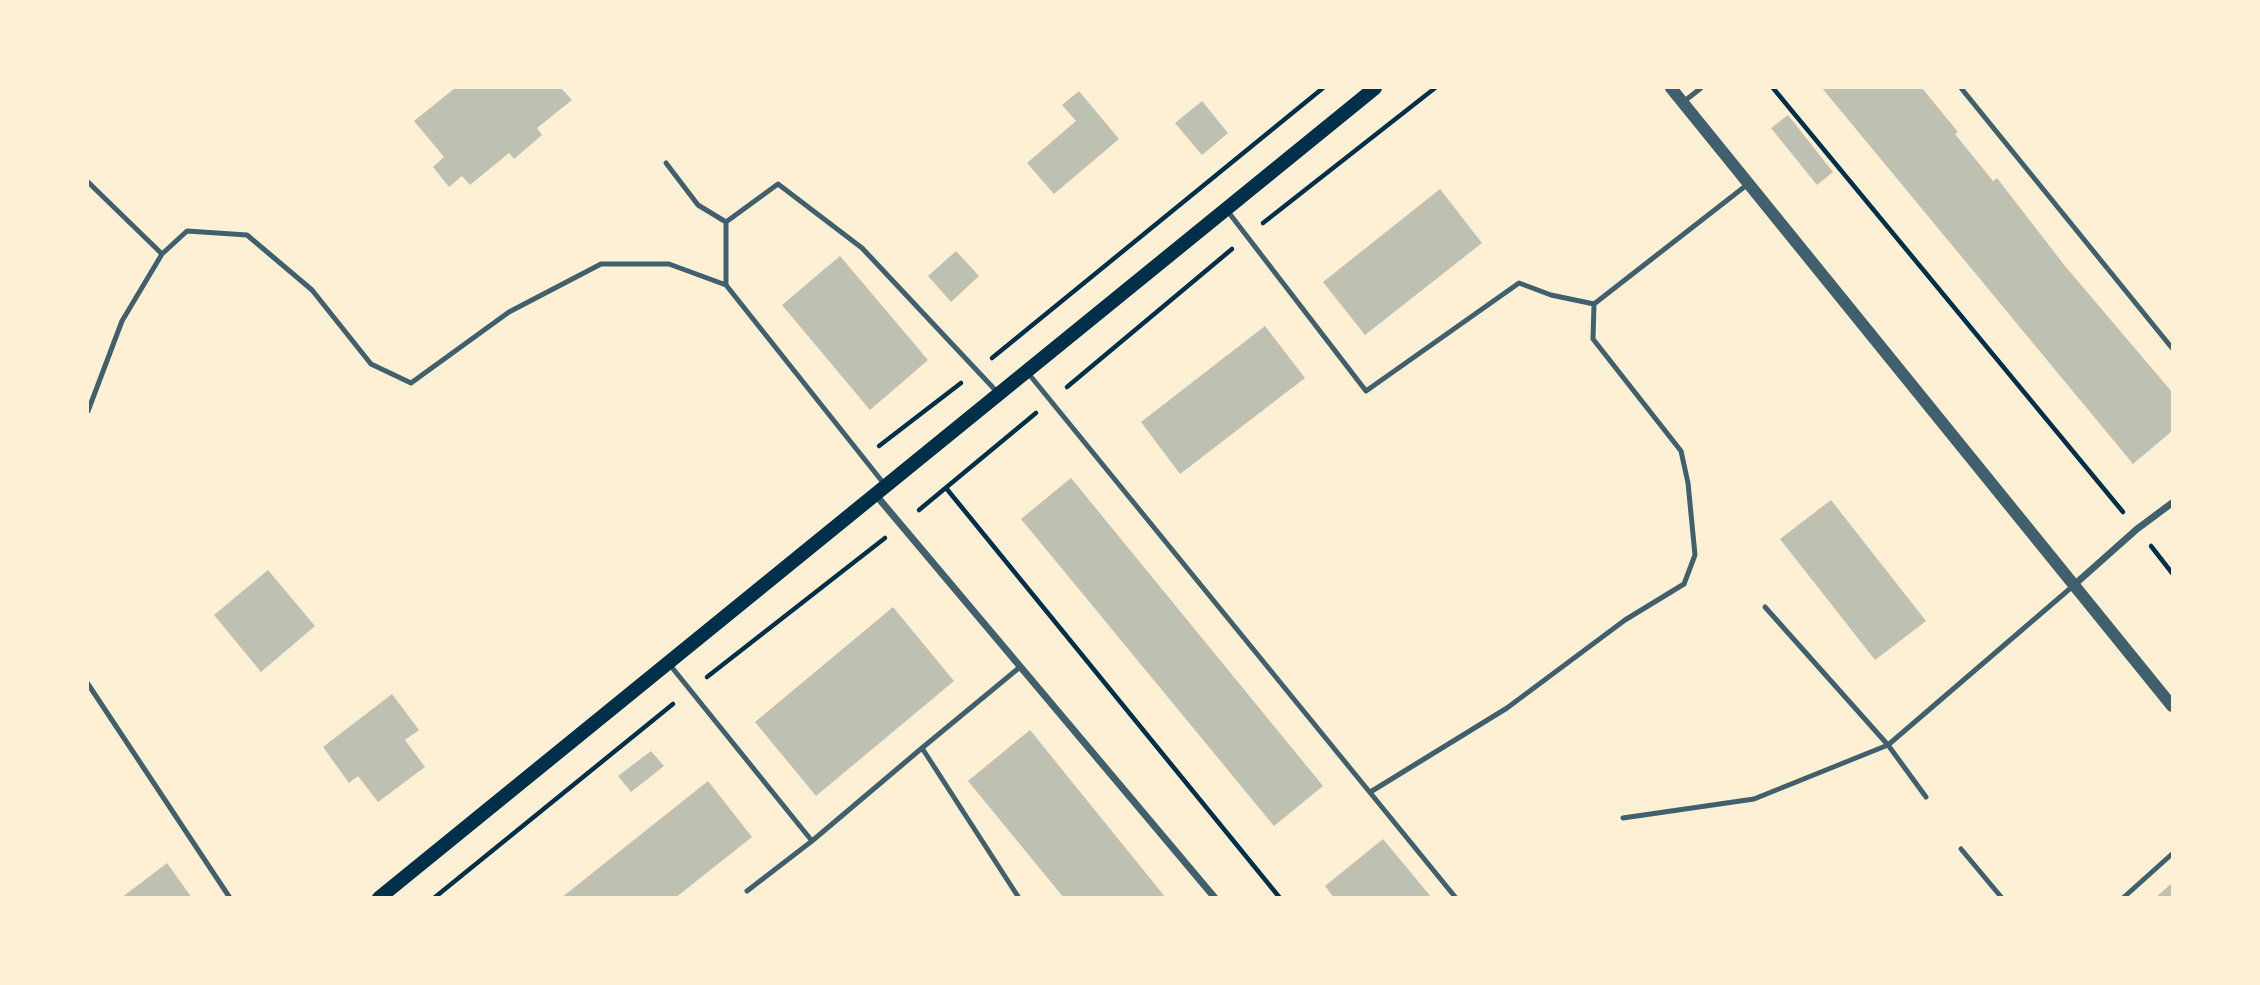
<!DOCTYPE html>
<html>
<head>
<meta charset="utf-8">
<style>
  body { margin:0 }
  #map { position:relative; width:2260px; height:985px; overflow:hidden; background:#fdf0d5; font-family:"Fira Sans Condensed",sans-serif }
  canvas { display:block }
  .frame { position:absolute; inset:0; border:89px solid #fdf0d5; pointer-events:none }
</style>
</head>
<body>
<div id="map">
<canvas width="2260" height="985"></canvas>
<div class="frame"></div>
</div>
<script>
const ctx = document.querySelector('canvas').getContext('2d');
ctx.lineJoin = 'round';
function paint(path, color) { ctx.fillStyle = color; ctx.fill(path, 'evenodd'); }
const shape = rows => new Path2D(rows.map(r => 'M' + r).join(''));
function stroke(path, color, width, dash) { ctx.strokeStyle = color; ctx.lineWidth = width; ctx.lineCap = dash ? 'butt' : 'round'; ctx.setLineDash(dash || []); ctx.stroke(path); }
const building = shape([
  [455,88,561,88,572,100,537,128,542,135,514,159,509,153,470,185,462,176,449,187,433,167,444,157,414,121],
  [1822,88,1922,88,1958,132,1955,134,1993,181,1997,178,2065,266,2172,392,2172,431,2133,464],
  [1079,91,1119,139,1054,194,1027,163,1076,121,1062,105],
  [1202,101,1228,133,1202,155,1175,123],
  [1788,115,1833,172,1817,185,1771,128],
  [1440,189,1482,243,1365,335,1323,282],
  [956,251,979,276,951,302,928,276],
  [840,256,928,360,870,410,782,305],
  [1265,326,1305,378,1180,474,1141,422],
  [1071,478,1323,786,1274,826,1021,519],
  [1831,500,1926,621,1875,660,1780,539],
  [268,570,315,626,261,672,214,615],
  [893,607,954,681,816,796,755,722],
  [392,694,419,730,405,740,425,767,378,802,358,776,349,783,323,747],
  [1030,730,1166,898,1064,898,968,781],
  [651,751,664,766,631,792,618,776],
  [708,781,752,837,675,898,561,898],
  [1383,839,1432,898,1334,898,1325,886],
  [167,863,192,898,121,898],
  [2172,883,2172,898,2155,898]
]);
const path = shape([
  [1773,88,2123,512],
  [1263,223,1435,88],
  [992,358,1323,88],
  [1067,387,1232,249],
  [879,446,961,383],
  [946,488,1280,898],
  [919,510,1036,413],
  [2151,546,2172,573],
  [707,677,885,538],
  [434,898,673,704]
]);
const service = shape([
  [1961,88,2172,348],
  [1682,103,1701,88],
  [666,163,698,205,726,222],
  [88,182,162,254,122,321,88,411],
  [1226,209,1366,391,1519,283,1551,295,1594,304,1748,184],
  [162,254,187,231,247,235,312,290,371,364,411,383,509,312,601,264,669,264,726,285,885,485],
  [726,285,726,222,778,184,862,248,999,394],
  [1028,373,1456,898],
  [1765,607,1888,745,2073,586],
  [670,665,812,841,747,891],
  [88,684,230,898],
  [922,748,1020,667],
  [1372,791,1507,708,1625,620,1684,584,1695,555,1688,483,1681,451,1593,339,1594,304],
  [1623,818,1754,799,1888,745,1926,797],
  [812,841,922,748,1019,898],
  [1961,849,2002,898],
  [2123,898,2172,854]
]);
const minor = shape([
  [875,494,1215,898],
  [2074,585,2137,529,2172,503]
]);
const tertiary = shape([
  [1671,88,2172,706]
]);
const secondary = shape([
  [379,898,1375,88]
]);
paint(building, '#bec0b2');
stroke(path, '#003049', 4.5);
stroke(service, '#3f606c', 5);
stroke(minor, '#3f606c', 7);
stroke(tertiary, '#3f606c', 12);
stroke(secondary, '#003049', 14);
</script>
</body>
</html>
